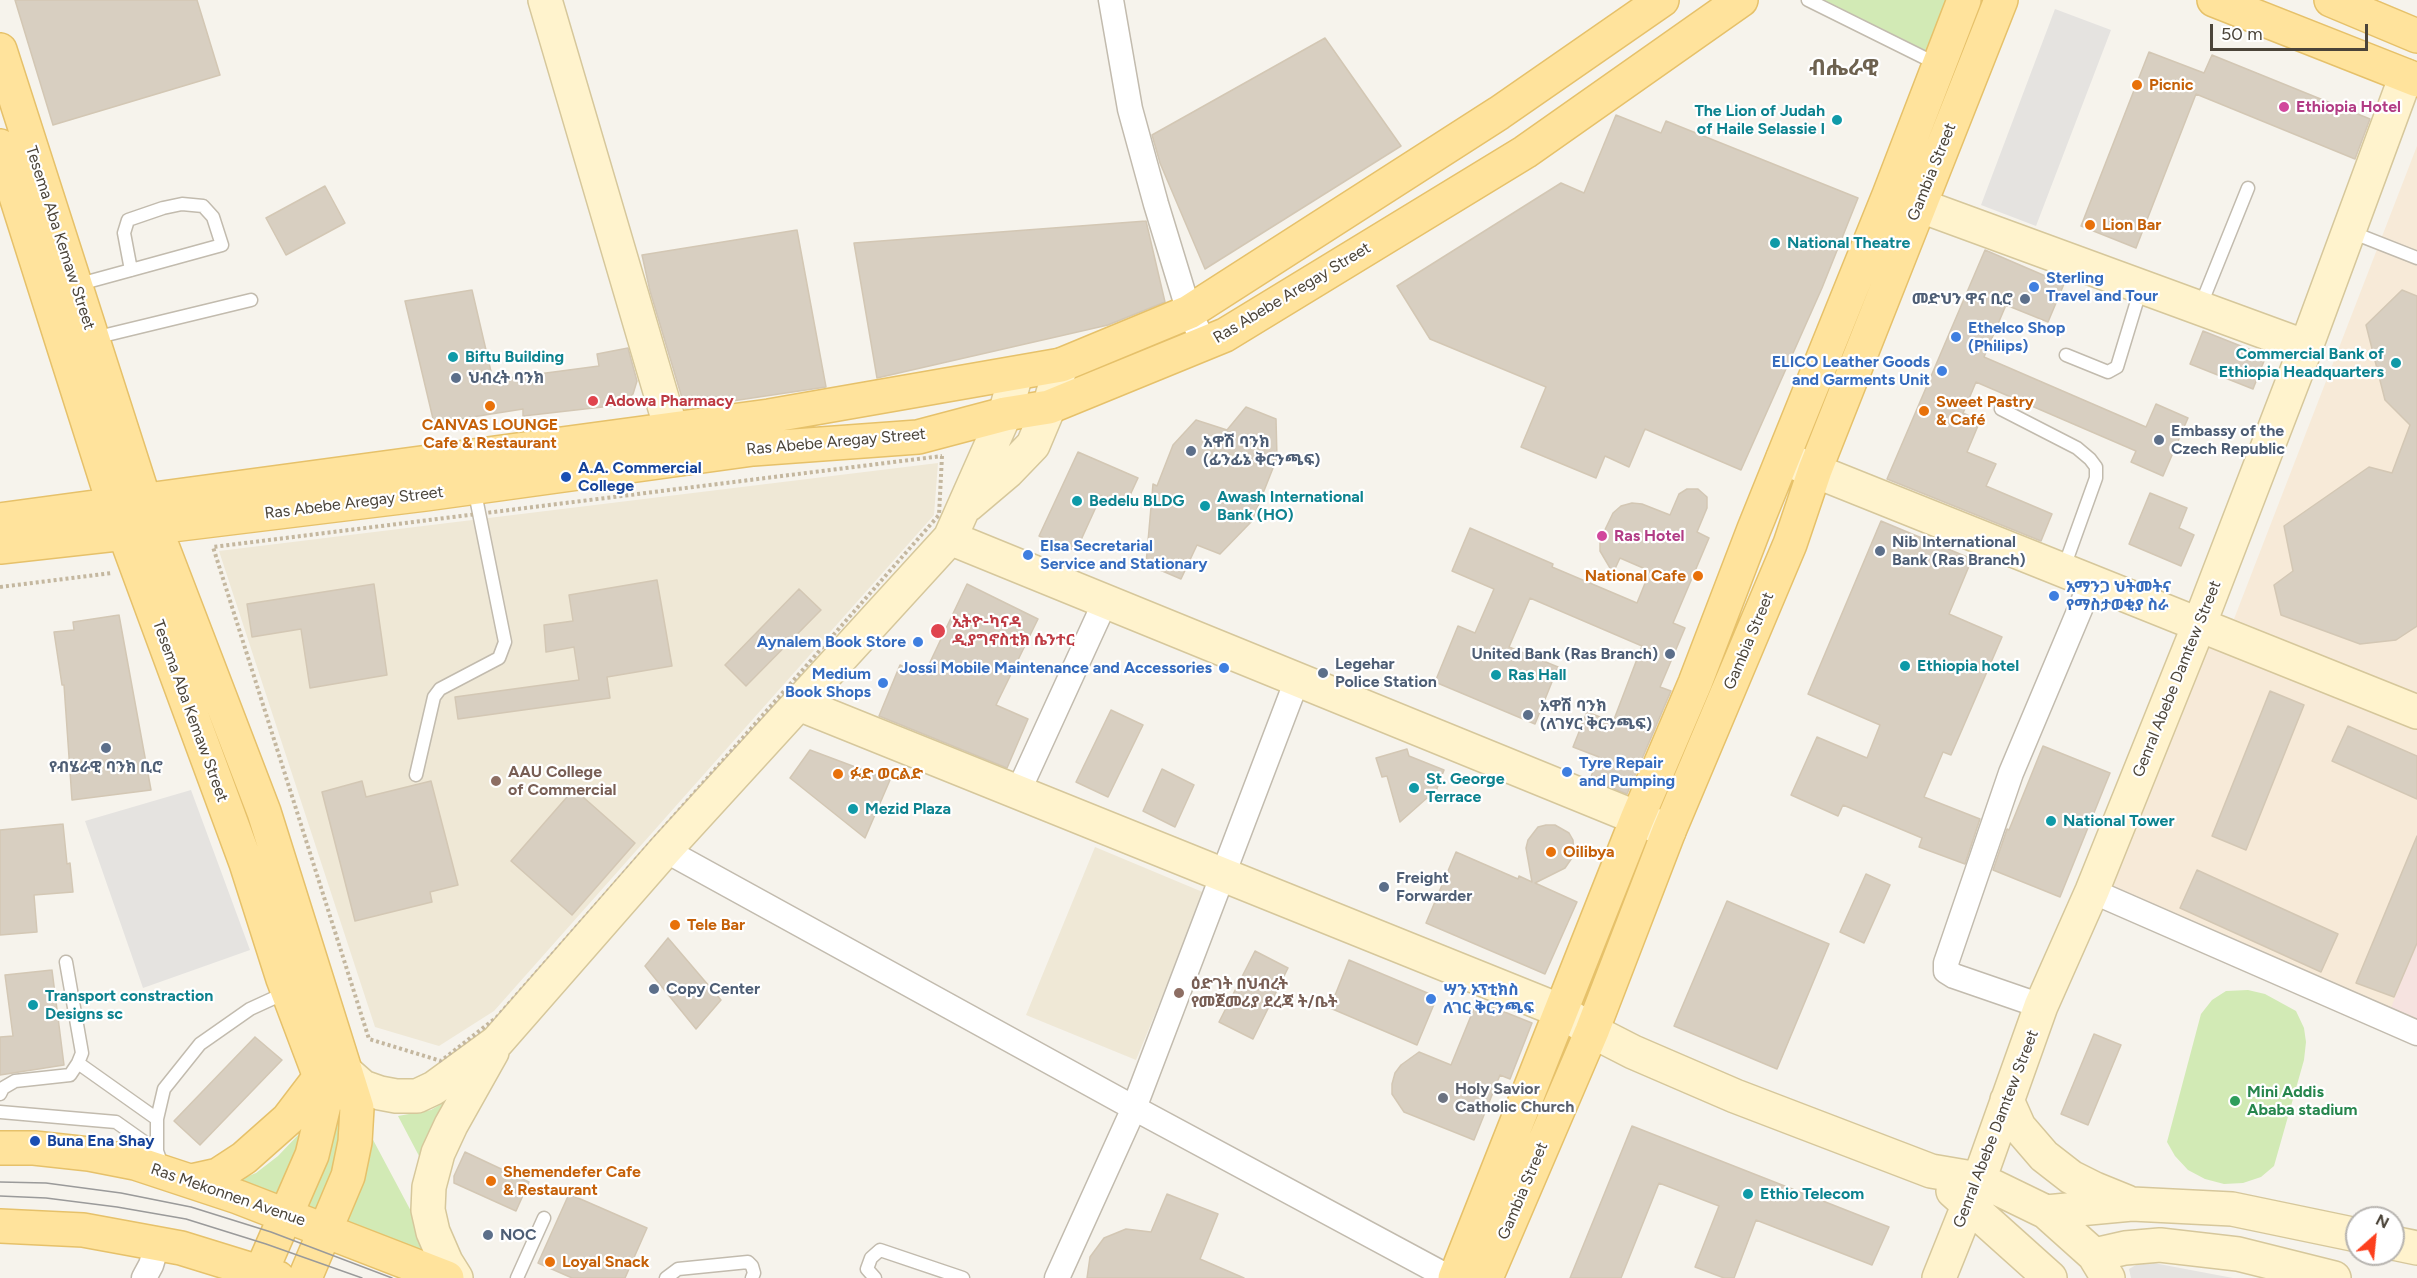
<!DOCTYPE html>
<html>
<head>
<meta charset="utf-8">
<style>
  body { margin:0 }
  #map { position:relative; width:2417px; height:1278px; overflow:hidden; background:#f6f3ec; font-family:Figtree,sans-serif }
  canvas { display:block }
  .north { position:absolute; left:2345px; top:1206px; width:60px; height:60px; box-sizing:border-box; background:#fff; border:2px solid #b7b4b0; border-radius:50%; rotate:27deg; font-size:16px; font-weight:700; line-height:24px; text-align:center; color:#4b4439 }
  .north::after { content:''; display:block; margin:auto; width:21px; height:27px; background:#fc3f1d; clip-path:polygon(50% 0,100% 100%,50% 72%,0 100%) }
  .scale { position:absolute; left:2210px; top:24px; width:158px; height:27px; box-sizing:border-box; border:3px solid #4b4439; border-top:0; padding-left:8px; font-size:18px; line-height:21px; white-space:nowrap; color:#4b4439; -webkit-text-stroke:4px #fff; paint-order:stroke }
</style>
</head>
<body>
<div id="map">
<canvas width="2417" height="1278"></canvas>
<div class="north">N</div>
<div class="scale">50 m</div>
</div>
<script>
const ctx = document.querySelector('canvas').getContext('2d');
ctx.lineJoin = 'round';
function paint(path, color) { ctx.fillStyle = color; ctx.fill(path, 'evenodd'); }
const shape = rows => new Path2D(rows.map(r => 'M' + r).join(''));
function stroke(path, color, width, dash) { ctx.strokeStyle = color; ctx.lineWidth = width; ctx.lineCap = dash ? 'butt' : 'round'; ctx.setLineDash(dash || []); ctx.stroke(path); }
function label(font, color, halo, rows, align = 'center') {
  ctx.font = font + ' Figtree,"Noto Sans Ethiopic",sans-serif'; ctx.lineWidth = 4.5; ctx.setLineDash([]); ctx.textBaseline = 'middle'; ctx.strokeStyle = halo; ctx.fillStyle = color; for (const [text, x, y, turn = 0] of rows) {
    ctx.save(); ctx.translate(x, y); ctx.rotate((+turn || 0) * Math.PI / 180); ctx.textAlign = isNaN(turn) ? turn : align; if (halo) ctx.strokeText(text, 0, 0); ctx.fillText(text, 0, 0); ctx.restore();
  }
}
const commercial = shape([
  [2417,146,2417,694,2234,619],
  [2199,625,2417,721,2417,1033,2092,891]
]);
const education = shape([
  [938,463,934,515,494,1011,439,1046,375,1027,219,551],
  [1095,847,1205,893,1136,1060,1026,1015]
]);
const medical = shape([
  [2417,941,2417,1043,2382,1031]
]);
const green = shape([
  [1815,0,1958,0,1932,58],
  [2248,990,2265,994,2296,1011,2304,1028,2306,1042,2304,1060,2274,1166,2261,1177,2243,1183,2224,1184,2205,1179,2188,1170,2175,1156,2167,1142,2201,1014,2212,1000,2226,991],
  [341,1087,349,1122,319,1215,302,1208],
  [458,1094,428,1173,398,1116,431,1110],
  [314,1110,277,1207,226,1185,256,1173,278,1156,299,1134],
  [363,1121,437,1260,337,1224]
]);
const parking = shape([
  [2055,9,2111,30,2036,226,1981,205],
  [191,790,250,950,143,988,85,821],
  [2143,1261,2233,1278,2131,1278,2129,1269]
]);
const building = shape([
  [15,0,197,0,220,75,53,125,15,0],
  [1325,38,1401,146,1205,269,1160,163,1152,135,1325,38],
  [2149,52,2204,73,2212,55,2370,119,2355,159,2196,94,2136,248,2081,226,2149,52],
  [1616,115,1661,133,1666,121,1858,198,1822,288,1741,470,1645,429,1629,467,1605,456,1596,478,1521,447,1546,387,1430,339,1397,286,1561,183,1584,193,1616,115],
  [325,186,345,223,286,255,266,218,325,186],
  [1146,221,1165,302,1108,325,877,378,854,243,1146,221],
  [797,230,826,387,685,408,650,291,642,255,797,230],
  [1985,250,2064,284,2048,322,2006,305,1984,357,2146,427,2156,404,2188,418,2163,476,2131,462,2136,451,1976,382,1963,413,1980,421,1967,452,1996,464,1986,486,2052,514,2041,541,1887,479,1985,250],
  [472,290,493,380,599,366,597,354,628,348,637,381,633,394,620,405,523,416,523,409,434,423,405,301,472,290],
  [2402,290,2417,296,2417,626,2396,640,2360,644,2281,615,2274,585,2293,571,2284,526,2369,467,2392,473,2410,425,2385,400,2366,325,2402,290],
  [2203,331,2266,356,2253,389,2190,364,2203,331],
  [1246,407,1276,419,1277,458,1252,521,1220,554,1197,545,1181,579,1146,564,1153,484,1157,486,1173,445,1196,420,1227,430,1246,407],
  [1078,452,1138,478,1125,506,1101,496,1076,551,1039,536,1078,452],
  [1687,489,1698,489,1707,497,1707,508,1697,532,1709,538,1673,623,1685,628,1660,687,1671,691,1627,794,1590,779,1599,757,1573,747,1587,712,1613,722,1642,646,1530,598,1509,647,1558,667,1535,724,1435,682,1458,626,1475,633,1494,589,1452,571,1470,528,1553,564,1552,567,1637,603,1650,571,1620,558,1613,573,1600,551,1600,540,1613,513,1621,506,1632,503,1642,504,1670,515,1679,494,1687,489],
  [2150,493,2187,508,2179,528,2194,535,2181,566,2129,544,2150,493],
  [1881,521,1972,559,1949,614,2002,637,1951,755,1943,752,1924,797,1980,819,1965,864,1919,847,1922,838,1843,805,1838,816,1791,795,1817,737,1867,758,1880,725,1808,694,1881,521],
  [657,580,672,666,607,677,610,698,458,719,455,697,579,680,574,647,546,652,544,625,573,621,569,595,657,580],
  [374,584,387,675,310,688,301,629,252,637,247,604,374,584],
  [967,584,1038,619,996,705,1028,719,1007,768,879,716,900,665,924,675,967,584],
  [799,589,821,610,746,686,725,665,799,589],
  [119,615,151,790,72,800,64,685,62,685,54,632,74,630,73,622,119,615],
  [2270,691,2304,705,2246,850,2212,836,2270,691],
  [1111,710,1143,725,1108,797,1076,782,1111,710],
  [2348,726,2417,756,2417,799,2332,761,2348,726],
  [2043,746,2110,773,2060,897,1993,870,2007,829,2009,830,2043,746],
  [1407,749,1409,756,1444,770,1433,799,1427,798,1400,822,1387,776,1382,777,1376,758,1407,749],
  [810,750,890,780,865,838,790,778,810,750],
  [1162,769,1194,785,1175,827,1143,811,1162,769],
  [362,781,366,797,431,781,458,885,430,892,432,902,355,921,322,792,362,781],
  [574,789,635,843,572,915,511,861,574,789],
  [63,824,67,864,70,863,73,892,34,895,37,932,0,935,0,830,63,824],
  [1546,825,1555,825,1569,833,1573,840,1574,855,1565,868,1535,883,1577,902,1545,974,1426,923,1456,852,1518,879,1519,876,1532,882,1526,848,1528,840,1538,827,1546,825],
  [2417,836,2417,943,2394,997,2356,983,2417,836],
  [2197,870,2338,934,2321,972,2180,908,2197,870],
  [1866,874,1890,885,1864,943,1840,932,1866,874],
  [1727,901,1829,944,1777,1069,1674,1026,1727,901],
  [668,938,721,1000,696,1029,645,966,668,938],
  [1255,951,1288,968,1253,1039,1219,1022,1255,951],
  [1349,960,1437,997,1417,1045,1330,1008,1349,960],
  [52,970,64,1065,0,1075,0,1037,13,1036,5,975,52,970],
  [1477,1001,1532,1023,1510,1079,1500,1075,1474,1140,1404,1112,1392,1094,1392,1084,1395,1073,1401,1065,1419,1052,1451,1065,1477,1001],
  [2094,1034,2121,1045,2088,1125,2061,1114,2094,1034],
  [255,1037,282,1060,200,1145,174,1121,255,1037],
  [1632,1126,1889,1227,1872,1265,1756,1220,1734,1278,1724,1278,1695,1267,1719,1206,1659,1183,1621,1278,1570,1278,1632,1126],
  [465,1152,529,1182,516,1211,454,1183,454,1176,465,1152],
  [569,1194,647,1228,625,1278,572,1278,538,1263,569,1194],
  [1167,1194,1218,1214,1200,1259,1244,1278,1087,1278,1090,1257,1104,1238,1126,1229,1151,1232,1167,1194]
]);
const path = shape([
  [942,456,939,515,497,1017,441,1061,369,1039,213,547,942,456],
  [0,587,112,573]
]);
const lane = shape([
  [1808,0,1937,64],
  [2351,232,2417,258],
  [76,285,131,270,222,245,213,217,203,206,182,204,163,208,128,220,124,233,131,270],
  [2200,307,2248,188],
  [94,338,251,300],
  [2066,355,2108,372,2117,367,2141,288],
  [2001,409,2077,448,2090,459,2096,467,2096,478,2063,570],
  [416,775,434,697,440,689,499,658,505,642,474,488],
  [78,1063,157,1119],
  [0,1094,3,1088,15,1081,70,1075,78,1063,82,1053,66,962],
  [0,1112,116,1122,157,1151],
  [163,1168,157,1151,157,1119,164,1089,200,1044,250,1009,287,992],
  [517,1278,544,1218],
  [666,1278,678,1269,748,1262,752,1266,754,1273,752,1278],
  [875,1278,867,1269,871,1258,880,1250,963,1278]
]);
const street = shape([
  [1111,0,1130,109,1156,204,1189,312,1205,344],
  [1018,792,1105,602],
  [665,850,1134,1108,1450,1278],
  [2092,891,2417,1033],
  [2041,1006,1954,976,1946,971,1946,963,2011,773,2091,583],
  [144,1278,151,1265,157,1245],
  [1057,1278,1134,1108,1297,680]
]);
const secondary = shape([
  [545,0,679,456],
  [1894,196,2306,347],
  [1783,458,2417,712],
  [968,505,1007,472,1033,445,1049,407,1061,365],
  [950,538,1669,831],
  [799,704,1561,1011,1592,1031,1633,1052,1735,1096,1931,1171,1978,1179,2046,1212,2094,1255,2108,1278],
  [346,1072,363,1087,380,1093,396,1096,417,1096,434,1088,497,1042,665,850,950,538,1005,414,1016,374],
  [2007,1100,2019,1127,2044,1156,2071,1177,2095,1189,2127,1202],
  [1953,1191,2050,1278],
  [2046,1212,2132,1204,2232,1209,2357,1235],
  [2393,1243,2417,1248],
  [2094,1255,2125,1248,2160,1245,2238,1254,2334,1278],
  [456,1278,446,1262,433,1232,428,1210,429,1187,438,1153,451,1125,492,1052],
  [1939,1278,1984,1166,2041,1006,2092,891,2199,625,2306,347,2406,76]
]);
const primary = shape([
  [2214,0,2417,80],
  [2331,0,2417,36],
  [0,50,144,499,264,812,357,1108,355,1142,348,1176,305,1278],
  [0,146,114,505,246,863,283,979,320,1077,324,1105,312,1155,261,1272],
  [0,520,769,416,1061,365,1189,312,1499,113,1662,0],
  [0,547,126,533,156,527,426,494,753,449,918,437,1005,414,1049,407,1225,335,1525,152,1741,0],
  [0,1148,34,1148,89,1154,135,1163,238,1197,447,1278],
  [191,1181,218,1175,244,1158,288,1119,320,1077,331,1075],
  [0,1226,83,1230,181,1248,278,1278],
  [1455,1278,1637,819,1695,683,1754,529,1889,195,1964,0],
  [1486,1278,1592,1031,1669,831,1790,544,1815,470,2001,0]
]);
const tram = shape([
  [0,1182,46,1183,121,1193,191,1207,271,1232,392,1278],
  [0,1196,46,1198,117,1207,186,1219,266,1244,362,1278]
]);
const markers = [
  [2137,85,6,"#e8710a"],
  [2284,107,6,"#d1479c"],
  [1837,120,6,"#0f9aa8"],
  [2090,225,6,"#e8710a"],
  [1775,243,6,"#0f9aa8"],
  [2034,287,6,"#3f7fe0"],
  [2025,299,6,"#5c6f8a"],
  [1956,337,6,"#3f7fe0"],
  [453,357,6,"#0f9aa8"],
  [2396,363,6,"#0f9aa8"],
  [1942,371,6,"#3f7fe0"],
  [456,378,6,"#5c6f8a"],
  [593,401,6,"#e0444e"],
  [490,406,6,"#e8710a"],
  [1924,411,6,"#e8710a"],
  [2159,440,6,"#5c6f8a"],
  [1191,451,6,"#5c6f8a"],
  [566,477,6,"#1a4fb4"],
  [1077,501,6,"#0f9aa8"],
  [1205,506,6,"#0f9aa8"],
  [1602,536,6,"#d1479c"],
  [1880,551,6,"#5c6f8a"],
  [1028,555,6,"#3f7fe0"],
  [1698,576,6,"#e8710a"],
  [2054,596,6,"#3f7fe0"],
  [938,631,8,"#e0444e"],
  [918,642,6,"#3f7fe0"],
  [1670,654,6,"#5c6f8a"],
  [1905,666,6,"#0f9aa8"],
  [1224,668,6,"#3f7fe0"],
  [1323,673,6,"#5c6f8a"],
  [1496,675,6,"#0f9aa8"],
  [883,683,6,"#3f7fe0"],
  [1528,715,6,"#5c6f8a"],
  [106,748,6,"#5c6f8a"],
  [1567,772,6,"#3f7fe0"],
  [838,774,6,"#e8710a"],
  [496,781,6,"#8d6e63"],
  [1414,788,6,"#0f9aa8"],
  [853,809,6,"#0f9aa8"],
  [2051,821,6,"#0f9aa8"],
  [1551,852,6,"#e8710a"],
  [1384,887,6,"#5c6f8a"],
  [675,925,6,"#e8710a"],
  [654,989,6,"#5c6f8a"],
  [1179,993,6,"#8d6e63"],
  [1431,999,6,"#3f7fe0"],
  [33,1005,6,"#0f9aa8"],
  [1443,1098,6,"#6b7280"],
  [2235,1101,6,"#2e9e5b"],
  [35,1141,6,"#1a4fb4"],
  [491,1181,6,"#e8710a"],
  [1748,1194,6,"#0f9aa8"],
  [488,1235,6,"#5c6f8a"],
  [550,1262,6,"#e8710a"]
];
const foodNames = [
  ["Picnic",2149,85],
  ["Lion Bar",2102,225],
  ["Sweet Pastry",1936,402],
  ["& Café",1936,420],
  ["CANVAS LOUNGE",490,425,"center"],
  ["Cafe & Restaurant",490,443,"center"],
  ["National Cafe",1686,576,"right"],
  ["ፉድ ወርልድ",850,774],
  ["Oilibya",1563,852],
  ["Tele Bar",687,925],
  ["Shemendefer Cafe",503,1172],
  ["& Restaurant",503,1190],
  ["Loyal Snack",562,1262]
];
const hotelNames = [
  ["Ethiopia Hotel",2296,107],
  ["Ras Hotel",1614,536]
];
const cultureNames = [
  ["The Lion of Judah",1825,111,"right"],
  ["of Haile Selassie I",1825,129,"right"],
  ["National Theatre",1787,243],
  ["Commercial Bank of",2384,354,"right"],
  ["Ethiopia Headquarters",2384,372,"right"],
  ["Biftu Building",465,357],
  ["Awash International",1217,497],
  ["Bank (HO)",1217,515],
  ["Bedelu BLDG",1089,501],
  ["Ethiopia hotel",1917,666],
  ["Ras Hall",1508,675],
  ["St. George",1426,779],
  ["Terrace",1426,797],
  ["Mezid Plaza",865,809],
  ["National Tower",2063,821],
  ["Transport constraction",45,996],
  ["Designs sc",45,1014],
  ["Ethio Telecom",1760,1194]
];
const streetNames = [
  ["Gambia Street",1932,172,-68],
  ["Tesema Aba Kemaw Street",60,238,72],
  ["Ras Abebe Aregay Street",1292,293,-31],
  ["Ras Abebe Aregay Street",836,442,-5],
  ["Ras Abebe Aregay Street",354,503,-7],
  ["Gambia Street",1749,641,-67],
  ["Genral Abebe Damtew Street",2177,679,-68],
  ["Tesema Aba Kemaw Street",190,711,70],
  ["Genral Abebe Damtew Street",1996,1129,-69],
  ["Gambia Street",1523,1191,-67],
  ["Ras Mekonnen Avenue",228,1195,19]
];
const shopNames = [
  ["Sterling",2046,278],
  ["Travel and Tour",2046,296],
  ["Ethelco Shop",1968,328],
  ["(Philips)",1968,346],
  ["ELICO Leather Goods",1930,362,"right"],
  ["and Garments Unit",1930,380,"right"],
  ["Elsa Secretarial",1040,546],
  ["Service and Stationary",1040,564],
  ["አማንጋ ህትመትና",2066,587],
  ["የማስታወቂያ ስራ",2066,605],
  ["Aynalem Book Store",906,642,"right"],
  ["Jossi Mobile Maintenance and Accessories",1212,668,"right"],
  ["Medium",871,674,"right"],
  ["Book Shops",871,692,"right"],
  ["Tyre Repair",1579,763],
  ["and Pumping",1579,781],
  ["ሣን ኦፕቲክስ",1443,990],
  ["ለገር ቅርንጫፍ",1443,1008]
];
const serviceNames = [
  ["መድህን ዋና ቢሮ",2013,299,"right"],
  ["ህብረት ባንክ",468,378],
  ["Embassy of the",2171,431],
  ["Czech Republic",2171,449],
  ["አዋሽ ባንክ",1203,442],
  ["(ፊንፊኔ ቅርንጫፍ)",1203,460],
  ["Nib International",1892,542],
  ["Bank (Ras Branch)",1892,560],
  ["United Bank (Ras Branch)",1658,654,"right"],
  ["Legehar",1335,664],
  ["Police Station",1335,682],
  ["አዋሽ ባንክ",1540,706],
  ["(ለገሃር ቅርንጫፍ)",1540,724],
  ["የብሄራዊ ባንክ ቢሮ",106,767,"center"],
  ["Freight",1396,878],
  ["Forwarder",1396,896],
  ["Copy Center",666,989],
  ["NOC",500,1235]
];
const healthNames = [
  ["Adowa Pharmacy",605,401],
  ["ኢትዮ-ካናዳ",952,622],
  ["ዲያግኖስቲክ ሴንተር",952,640]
];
const transitNames = [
  ["A.A. Commercial",578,468],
  ["College",578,486],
  ["Buna Ena Shay",47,1141]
];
const educationNames = [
  ["AAU College",508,772],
  ["of Commercial",508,790],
  ["ዕድገት በህብረት",1191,984],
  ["የመጀመሪያ ደረጃ ት/ቤት",1191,1002]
];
const worshipNames = [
  ["Holy Savior",1455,1089],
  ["Catholic Church",1455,1107]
];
const leisureNames = [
  ["Mini Addis",2247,1092],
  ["Ababa stadium",2247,1110]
];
const districtNames = [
  ["ብሔራዊ",1844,69]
];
paint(commercial, '#f7ead8');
paint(education, '#efe8d6');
paint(medical, '#f6e3e0');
paint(green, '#d2eab5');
paint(parking, '#e5e3e0');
paint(building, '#d8cfc1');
stroke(building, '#d3c7b4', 1.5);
stroke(lane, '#c2bbae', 15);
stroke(street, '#c2bbae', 27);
stroke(secondary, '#d6c79b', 36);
stroke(primary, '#e6c16a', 36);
stroke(path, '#c4b79f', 4, [3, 3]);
stroke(lane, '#fff', 12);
stroke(street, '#fff', 24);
stroke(secondary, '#fff3cd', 33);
stroke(primary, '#ffe39c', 33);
stroke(tram, '#9a9a9a', 1.5);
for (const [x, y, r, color] of markers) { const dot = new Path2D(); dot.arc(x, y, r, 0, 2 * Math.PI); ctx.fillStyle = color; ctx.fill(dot); stroke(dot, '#fff', 2); }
label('bold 16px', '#c56008', '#fff', foodNames, 'left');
label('bold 16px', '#b23c85', '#fff', hotelNames, 'left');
label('bold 16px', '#0d838f', '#fff', cultureNames, 'left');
label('16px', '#4b4439', '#fff', streetNames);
label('bold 16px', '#366cbe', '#fff', shopNames, 'left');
label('bold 16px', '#4e5e75', '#fff', serviceNames, 'left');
label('bold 16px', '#be3a42', '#fff', healthNames, 'left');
label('bold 16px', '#164399', '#fff', transitNames, 'left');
label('bold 16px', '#785e54', '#fff', educationNames, 'left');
label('bold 16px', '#5b616d', '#fff', worshipNames, 'left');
label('bold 16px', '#27864d', '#fff', leisureNames, 'left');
label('bold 22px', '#6e6250', '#fff', districtNames);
</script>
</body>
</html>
